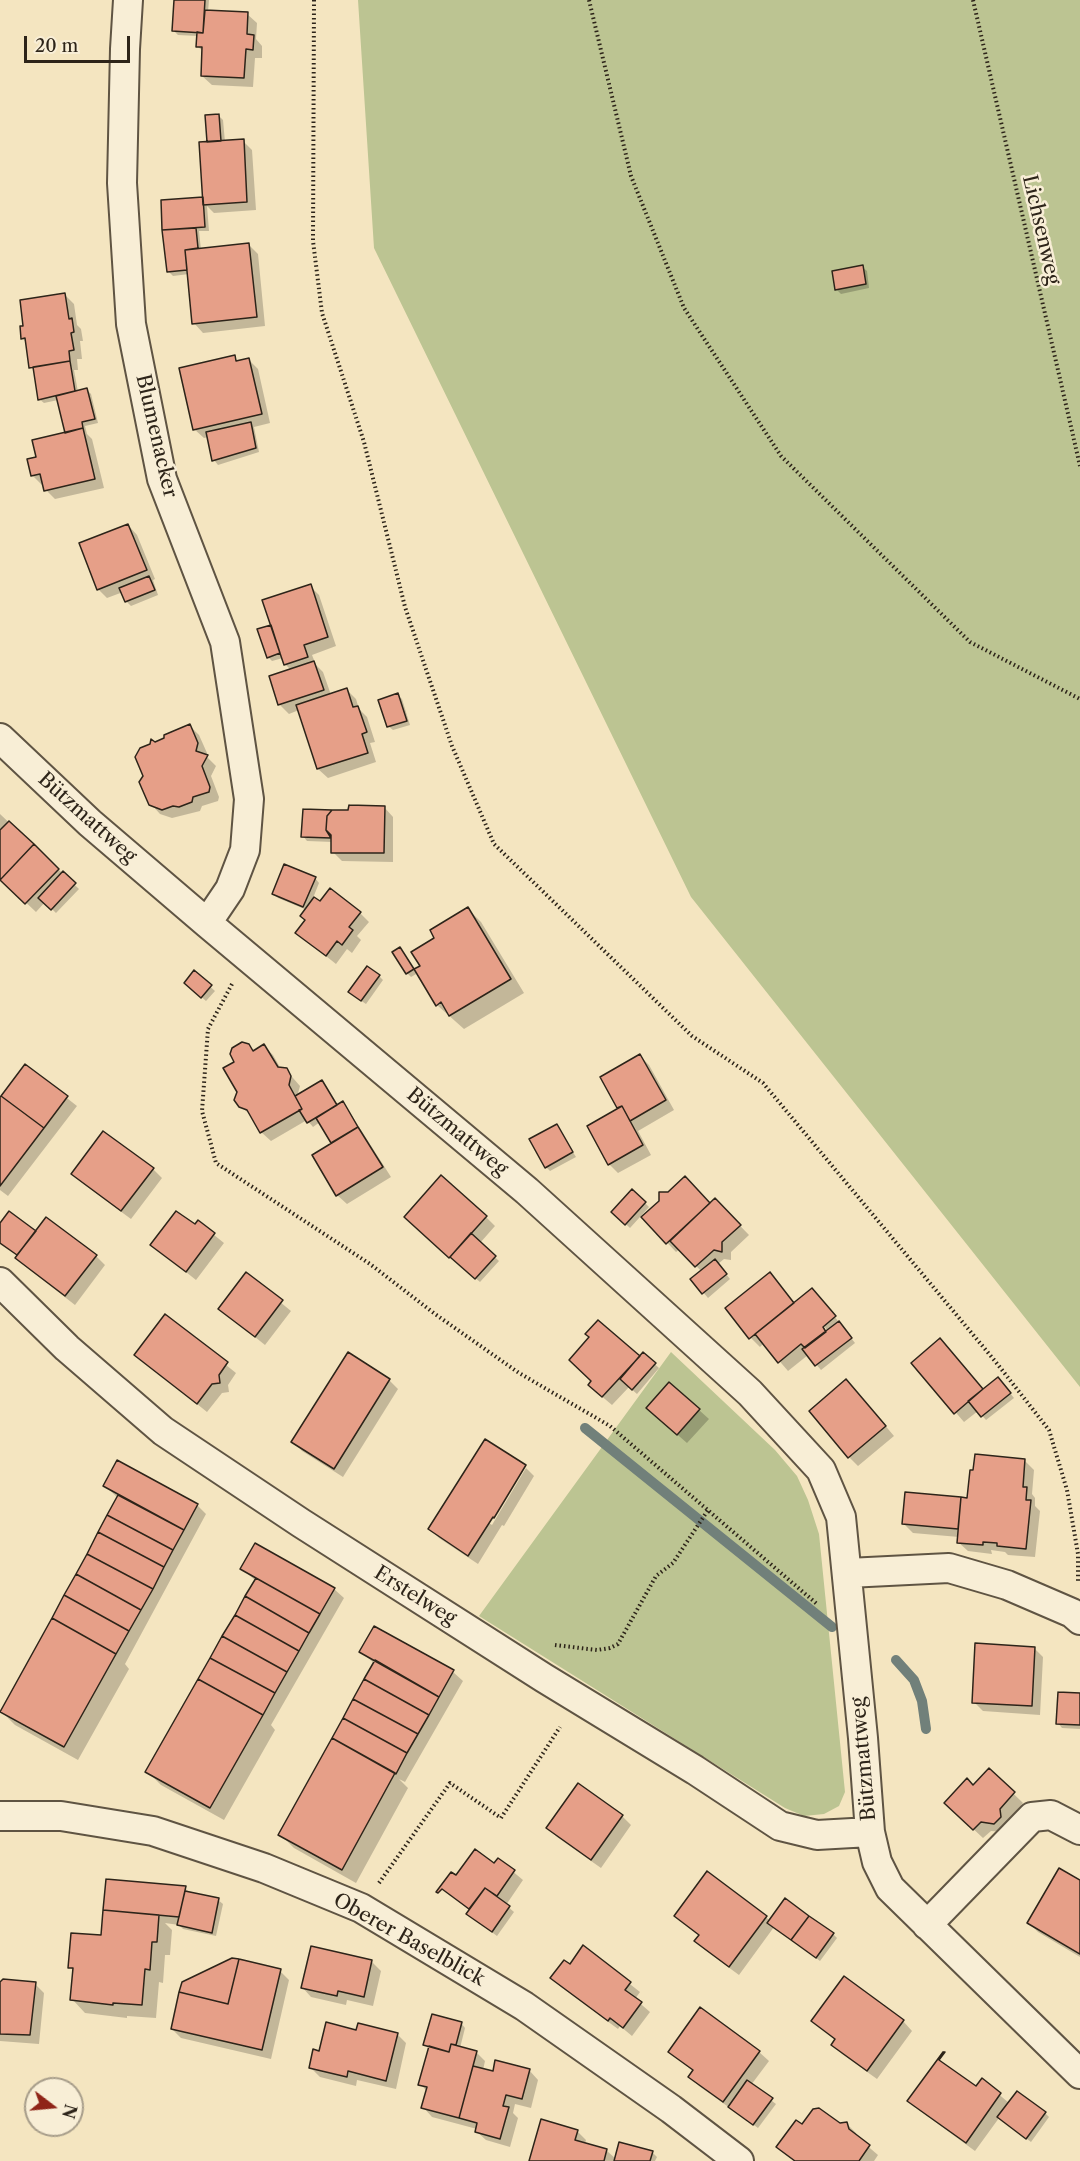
<!DOCTYPE html>
<html>
<head>
<meta charset="utf-8">
<style>
  body { margin:0 }
  #map { position:relative; width:1080px; height:2161px; overflow:hidden; background:#f4e5c0; font-family:"Libre Caslon Text",serif }
  canvas { display:block }
  .north { position:absolute; left:24px; top:2077px; width:60px; height:60px; box-sizing:border-box; background:#f8eed6; border:2px solid #a79d8a; border-radius:50%; rotate:106deg; font-size:16px; font-weight:700; line-height:24px; text-align:center; color:#2d2419 }
  .north::after { content:''; display:block; margin:auto; width:21px; height:27px; background:#8f2418; clip-path:polygon(50% 0,100% 100%,50% 72%,0 100%) }
  .scale { position:absolute; left:24px; top:36px; width:106px; height:27px; box-sizing:border-box; border:3px solid #2d2419; border-top:0; padding-left:8px; font-size:18px; line-height:21px; white-space:nowrap; color:#2d2419; -webkit-text-stroke:4px #f8eed6; paint-order:stroke }
</style>
</head>
<body>
<div id="map">
<canvas width="1080" height="2161"></canvas>
<div class="north">N</div>
<div class="scale">20 m</div>
</div>
<script>
const ctx = document.querySelector('canvas').getContext('2d');
ctx.lineJoin = 'round';
function paint(path, color) { ctx.fillStyle = color; ctx.fill(path, 'evenodd'); }
const shape = rows => new Path2D(rows.map(r => 'M' + r).join(''));
function stroke(path, color, width, dash) { ctx.strokeStyle = color; ctx.lineWidth = width; ctx.lineCap = dash ? 'butt' : 'round'; ctx.setLineDash(dash || []); ctx.stroke(path); }
function label(font, color, halo, rows, align = 'center') {
  ctx.font = font + ' "Libre Caslon Text",serif'; ctx.lineWidth = 5; ctx.setLineDash([]); ctx.textBaseline = 'middle'; ctx.strokeStyle = halo; ctx.fillStyle = color; for (const [text, x, y, turn = 0] of rows) {
    ctx.save(); ctx.translate(x, y); ctx.rotate((+turn || 0) * Math.PI / 180); ctx.textAlign = isNaN(turn) ? turn : align; if (halo) ctx.strokeText(text, 0, 0); ctx.fillText(text, 0, 0); ctx.restore();
  }
}
const green = shape([
  [358,0,1080,0,1080,1387,691,897,374,248],
  [671,1352,775,1450,797,1476,808,1500,819,1534,845,1792,839,1806,824,1814,804,1816,785,1808,479,1616]
]);
const shadow = shape([
  [175,0,209,0,208,12,247,14,257,23,256,39,262,46,262,58,255,58,253,87,212,85,202,76,204,52,197,46,198,36,178,35,173,30],
  [219,116,223,120,225,142,243,141,252,150,256,210,214,213,207,206,209,231,199,231,201,250,248,244,258,254,265,326,203,333,194,323,189,274,173,276,169,272,163,202,204,199,210,143],
  [862,267,867,271,869,288,841,294,837,290],
  [65,295,74,304,77,325,81,329,83,341,80,341,82,359,77,359,78,370,74,370,78,392,87,390,91,394,98,423,85,426,87,434,92,439,104,488,55,499,46,490,44,484,42,485,33,476,38,458,68,434,58,400,44,403,39,399,35,371,31,367,27,343,22,338],
  [234,357,239,362,249,360,258,369,270,423,254,427,259,452,218,465,214,460,208,437,204,438,194,429],
  [128,525,137,535,155,579,153,580,158,595,131,606,126,601,123,592,107,598,98,589],
  [310,586,319,595,336,646,312,655,316,665,323,672,331,695,347,690,356,699,359,709,367,717,375,742,370,743,376,762,328,778,318,769,299,710,289,714,280,705,271,677,291,670,285,664,283,658,272,661,268,657,273,627],
  [397,695,402,699,410,725,393,730,388,726],
  [190,726,199,735,207,753,206,756,216,766,211,776,219,797,218,801,202,806,200,811,172,818,160,814,151,804,155,743],
  [384,807,393,817,393,862,342,861,333,852,333,842,307,841,303,836,350,812],
  [0,814,79,889,56,913,45,902,36,912,0,878],
  [315,878,319,883,313,898,320,903,360,913,369,922,357,936,361,940,352,953,347,949,336,964,297,933,307,920,307,910,278,898,273,893],
  [468,909,481,922,524,993,464,1029,437,1005,418,973,411,977,407,973,400,949,415,970,422,966,436,938],
  [194,972,215,991,206,1001,186,983],
  [379,976,383,980,366,1004,354,996],
  [248,1045,255,1051,264,1046,273,1055,281,1069,286,1070,300,1086,297,1097,322,1082,338,1106,343,1103,347,1108,391,1177,347,1204,337,1195,314,1156,334,1143,320,1122,313,1127,307,1120,271,1141,261,1132,253,1117,240,1106,237,1062],
  [640,1056,649,1065,674,1110,638,1131,651,1155,618,1173,609,1164,619,1109,602,1078],
  [26,1066,77,1106,8,1196,0,1190,0,1100],
  [557,1126,576,1157,550,1171,546,1167],
  [153,1169,162,1178,131,1219,82,1183,73,1174],
  [633,1191,649,1207,630,1228,613,1212],
  [715,1200,749,1235,731,1252,731,1260,724,1259,718,1264,730,1279,708,1298,692,1279,702,1272,680,1249,676,1252,643,1217,710,1205],
  [486,1217,495,1226,480,1243,499,1261,480,1282,415,1226],
  [198,1222,224,1243,196,1280,152,1245,195,1226],
  [0,1226,36,1233,96,1256,105,1265,75,1305,26,1267,17,1258,19,1256,0,1242],
  [246,1274,291,1311,265,1345,220,1309],
  [770,1274,795,1304,821,1299,855,1343,821,1370,808,1355,788,1371,764,1343,760,1347,751,1338],
  [820,1320,829,1333,825,1333],
  [165,1316,236,1373,228,1385,229,1392,222,1393,207,1412,136,1355],
  [644,1354,659,1368,637,1394,629,1387,612,1405,599,1394,593,1381,640,1358],
  [913,1363,984,1391,1002,1383,1014,1398,986,1420,978,1411,964,1422],
  [389,1380,398,1389,343,1477,302,1451,293,1441],
  [670,1384,709,1419,687,1443,657,1417],
  [855,1390,894,1436,858,1466,849,1457],
  [485,1441,525,1467,489,1523,492,1525,526,1468,534,1476,504,1526,502,1525,478,1564,439,1538,430,1529],
  [1024,1460,1034,1470,1032,1494,1035,1498,1035,1506,1040,1511,1035,1557,1008,1555,1005,1552,991,1550,992,1554,968,1551,958,1542,959,1537,913,1533,903,1523,906,1494,969,1499],
  [105,1486,197,1505,206,1514,125,1664,129,1669,78,1760,15,1725,1,1711,118,1498],
  [242,1569,334,1589,344,1598,271,1725,275,1730,224,1820,161,1785,147,1771,256,1581],
  [374,1628,453,1672,463,1681,405,1782,399,1779,408,1788,356,1883,294,1848,280,1834,375,1664,361,1652],
  [1034,1648,1043,1657,1040,1715,983,1711,974,1702],
  [1080,1694,1080,1729,1062,1728,1058,1723],
  [989,1770,1023,1803,1009,1819,1009,1827,1004,1832,991,1831,983,1838,955,1812],
  [622,1816,631,1825,601,1868,557,1837,548,1828],
  [499,1860,523,1880,506,1905,514,1912,497,1936,473,1918,470,1911,442,1887,456,1877,495,1865],
  [1080,1881,1080,1957,1038,1932,1029,1923],
  [185,1888,191,1894,218,1900,223,1904,216,1936,183,1929,179,1925,165,1923,172,1930,170,1955,165,1955,163,1983,159,1982,156,2018,127,2016,127,2018,85,2013,72,1999,74,1971,70,1967,102,1937],
  [676,1916,766,1917,770,1921,833,1934,837,1938,820,1961,774,1927,739,1975,705,1950,696,1941,700,1936],
  [312,1947,372,1962,381,1971,373,2006,347,2000,346,2005,311,1997,302,1987],
  [584,1948,640,1992,635,1999,650,2012,632,2036,620,2026,618,2029,561,1987,552,1978,570,1966],
  [280,1971,289,1980,271,2059,181,2038,172,2029],
  [844,1978,903,2021,912,2031,877,2079,842,2054,833,2045,836,2041,813,2021],
  [0,1984,35,1984,44,1993,39,2044,0,2041],
  [701,2009,759,2052,769,2061,751,2085,776,2104,758,2128,699,2086,690,2077,694,2072,670,2052],
  [461,2023,465,2028,460,2048,476,2052,485,2061,483,2070,494,2073,529,2070,538,2080,531,2108,515,2104,513,2113,518,2118,510,2147,486,2140,476,2131,477,2129,432,2117,423,2107,427,2091,420,2084,429,2049,424,2044],
  [357,2031,397,2034,406,2043,396,2089,357,2080,356,2086,320,2077,311,2068,320,2052],
  [982,2080,1009,2103,1045,2113,1049,2117,1031,2142,999,2118,975,2151,919,2110,909,2101,976,2088],
  [846,2123,856,2133,857,2137,878,2155,874,2161,794,2161,778,2147,803,2126],
  [577,2131,586,2140,585,2144,607,2151,616,2159,652,2152,657,2157,655,2161,531,2161]
]);
const stream = shape([
  [585,1428,832,1627],
  [896,1660,914,1680,922,1701,926,1729]
]);
const building = shape([
  [174,0,205,0,203,33,172,31,174,0],
  [205,10,248,12,247,34,254,35,253,50,246,49,244,78,201,76,202,47,196,47,197,32,203,33,205,10],
  [219,114,221,141,207,142,205,115,219,114],
  [244,139,247,202,203,205,199,142,244,139],
  [203,197,205,227,162,230,161,200,203,197],
  [196,228,198,248,185,250,187,270,167,272,162,230,196,228],
  [249,243,257,317,192,324,185,250,249,243],
  [863,265,866,284,835,290,832,271,863,265],
  [65,293,69,319,72,318,74,332,71,333,74,350,69,351,70,361,29,368,25,338,21,339,20,326,23,326,20,300,65,293],
  [235,355,236,361,249,358,262,414,193,430,179,368,235,355],
  [70,361,75,391,38,400,33,367,70,361],
  [87,388,95,419,82,422,83,428,65,433,56,396,87,388],
  [251,422,256,448,212,461,206,432,251,422],
  [83,428,95,479,44,491,40,474,31,476,27,459,36,457,32,440,83,428],
  [128,524,147,570,97,590,79,543,128,524],
  [149,576,155,590,125,602,119,588,149,576],
  [311,584,328,637,304,645,308,657,284,665,262,600,311,584],
  [271,625,280,653,267,658,257,629,271,625],
  [314,661,324,690,278,705,269,676,314,661],
  [347,688,353,707,358,706,367,732,362,734,368,753,317,769,296,705,347,688],
  [398,693,407,721,387,727,378,700,398,693],
  [190,724,198,743,196,751,208,755,202,766,210,787,209,792,193,797,192,802,179,807,173,806,162,810,149,805,139,782,143,776,135,757,140,748,150,744,151,739,155,742,164,738,164,735,190,724],
  [349,805,385,806,384,853,331,853,331,835,326,830,327,816,332,810,348,810,349,805],
  [303,809,332,810,327,816,326,830,331,838,301,837,303,809],
  [9,821,34,844,0,880,0,830,9,821],
  [34,844,59,869,25,904,0,880,34,844],
  [284,864,316,877,303,907,272,894,284,864],
  [63,871,76,883,51,910,38,898,63,871],
  [330,888,361,912,349,927,353,930,342,945,337,941,326,956,295,933,305,920,300,916,314,897,320,901,330,888],
  [468,907,511,979,449,1016,441,1002,436,1006,414,969,420,966,411,952,434,938,430,930,468,907],
  [400,947,414,969,406,974,392,952,400,947],
  [367,966,380,975,361,1001,348,992,367,966],
  [194,970,212,985,201,998,184,983,194,970],
  [242,1042,249,1044,253,1051,264,1044,278,1067,287,1068,291,1076,289,1085,302,1109,260,1133,247,1110,239,1107,234,1100,237,1092,223,1068,234,1062,230,1054,232,1048,242,1042],
  [640,1054,666,1100,630,1121,622,1106,617,1108,600,1077,640,1054],
  [25,1064,68,1096,44,1128,1,1096,25,1064],
  [322,1080,337,1105,307,1123,299,1110,302,1109,295,1096,322,1080],
  [1,1096,44,1128,0,1186,0,1097,1,1096],
  [343,1101,358,1127,331,1143,316,1118,343,1101],
  [622,1106,643,1145,608,1165,587,1126,622,1106],
  [557,1124,573,1152,545,1168,529,1139,557,1124],
  [358,1127,383,1167,336,1196,312,1155,358,1127],
  [103,1131,154,1168,121,1211,71,1174,103,1131],
  [441,1175,487,1216,449,1258,404,1217,441,1175],
  [685,1176,710,1203,666,1244,641,1217,659,1201,659,1192,668,1192,685,1176],
  [632,1189,646,1202,625,1225,611,1212,632,1189],
  [715,1198,741,1225,722,1242,722,1252,714,1250,695,1267,670,1241,715,1198],
  [9,1211,36,1231,17,1255,0,1243,0,1223,9,1211],
  [176,1211,195,1224,198,1220,215,1233,186,1272,150,1245,176,1211],
  [46,1217,97,1255,65,1296,15,1258,46,1217],
  [471,1233,496,1256,475,1279,450,1257,471,1233],
  [715,1259,727,1274,702,1294,690,1279,715,1259],
  [246,1272,283,1300,255,1337,218,1309,246,1272],
  [770,1272,794,1303,749,1339,725,1308,770,1272],
  [812,1288,836,1316,823,1327,826,1332,805,1348,801,1344,778,1363,755,1334,812,1288],
  [165,1314,228,1362,219,1375,220,1383,212,1384,197,1404,134,1355,165,1314],
  [598,1320,640,1356,602,1397,588,1385,591,1381,569,1360,589,1337,585,1334,598,1320],
  [839,1321,852,1338,815,1366,802,1349,839,1321],
  [940,1338,983,1389,954,1414,911,1363,940,1338],
  [348,1352,390,1379,334,1469,291,1442,348,1352],
  [643,1352,656,1363,632,1390,620,1379,643,1352],
  [998,1377,1011,1393,981,1417,968,1401,998,1377],
  [846,1379,886,1426,848,1458,809,1411,846,1379],
  [669,1382,700,1409,677,1435,646,1408,669,1382],
  [485,1439,526,1465,494,1518,493,1517,468,1556,428,1529,485,1439],
  [975,1454,1025,1459,1023,1487,1027,1487,1026,1500,1031,1500,1026,1549,997,1546,997,1543,983,1542,983,1545,957,1543,961,1497,967,1498,970,1470,973,1470,975,1454],
  [117,1460,198,1504,184,1530,103,1486,117,1460],
  [905,1492,961,1497,958,1529,902,1524,905,1492],
  [118,1495,184,1530,173,1550,107,1515,118,1495],
  [107,1515,173,1550,164,1567,98,1532,107,1515],
  [98,1532,164,1567,153,1589,87,1554,98,1532],
  [255,1543,335,1588,320,1614,240,1569,255,1543],
  [87,1554,153,1589,141,1610,76,1574,87,1554],
  [76,1574,141,1610,129,1631,64,1595,76,1574],
  [256,1578,320,1614,309,1633,245,1596,256,1578],
  [64,1595,129,1631,116,1654,52,1618,64,1595],
  [245,1596,309,1633,299,1651,235,1615,245,1596],
  [235,1615,299,1651,287,1672,222,1636,235,1615],
  [52,1618,116,1654,64,1747,0,1712,52,1618],
  [374,1626,454,1670,439,1697,359,1652,374,1626],
  [222,1636,287,1672,275,1693,210,1658,222,1636],
  [975,1643,1035,1647,1032,1706,972,1703,975,1643],
  [210,1658,275,1693,263,1715,198,1679,210,1658],
  [375,1660,439,1697,429,1715,364,1679,375,1660],
  [198,1679,263,1715,210,1808,145,1772,198,1679],
  [364,1679,429,1715,418,1734,353,1699,364,1679],
  [1058,1692,1080,1693,1080,1725,1056,1724,1058,1692],
  [353,1699,418,1734,407,1753,343,1718,353,1699],
  [343,1718,407,1753,396,1774,332,1738,343,1718],
  [332,1738,395,1773,342,1870,278,1835,332,1738],
  [989,1768,1015,1792,1000,1809,1001,1817,994,1824,981,1822,973,1830,944,1803,967,1778,973,1785,989,1768],
  [578,1783,623,1815,591,1860,546,1828,578,1783],
  [475,1849,494,1863,498,1858,515,1870,497,1896,485,1888,469,1909,442,1889,438,1893,436,1892,451,1872,456,1875,475,1849],
  [1059,1868,1080,1880,1080,1954,1027,1923,1059,1868],
  [707,1871,767,1916,729,1967,694,1941,699,1935,674,1916,707,1871],
  [106,1879,186,1886,179,1917,103,1910,106,1879],
  [485,1888,510,1906,492,1932,466,1914,485,1888],
  [185,1891,219,1898,212,1933,177,1925,185,1891],
  [785,1898,809,1916,791,1940,767,1923,785,1898],
  [103,1910,159,1915,157,1942,152,1942,150,1970,145,1969,142,2005,113,2003,113,2005,70,2000,73,1968,68,1968,71,1933,101,1935,103,1910],
  [809,1916,834,1933,816,1958,791,1940,809,1916],
  [583,1945,631,1982,625,1990,642,2002,623,2028,610,2018,608,2021,550,1978,564,1960,570,1964,583,1945],
  [311,1946,372,1960,364,1997,338,1991,337,1996,301,1988,311,1946],
  [232,1958,239,1959,228,2004,179,1992,182,1982,232,1958],
  [239,1959,281,1969,262,2050,171,2029,179,1992,228,2004,239,1959],
  [844,1976,904,2020,867,2071,831,2045,835,2039,811,2021,844,1976],
  [3,1979,36,1982,30,2035,0,2034,0,1982,3,1979],
  [700,2007,760,2051,723,2102,688,2077,693,2070,668,2052,700,2007],
  [432,2014,462,2022,456,2045,451,2044,449,2052,423,2045,432,2014],
  [326,2022,356,2030,358,2023,398,2033,386,2081,348,2071,347,2077,309,2068,313,2049,319,2051,326,2022],
  [451,2044,477,2051,459,2118,421,2108,427,2087,418,2085,429,2046,449,2052,451,2044],
  [943,2052,945,2052,939,2060,976,2086,982,2078,1001,2093,966,2143,907,2101,943,2052],
  [495,2060,530,2069,522,2099,506,2095,503,2106,509,2107,500,2139,475,2132,477,2123,459,2118,473,2066,493,2071,495,2060],
  [747,2080,773,2098,753,2125,728,2107,747,2080],
  [1017,2091,1046,2112,1026,2139,997,2117,1017,2091],
  [819,2108,840,2123,847,2122,849,2129,870,2145,859,2161,795,2161,776,2147,796,2120,802,2124,813,2109,819,2108],
  [541,2119,578,2130,575,2140,607,2149,604,2161,529,2161,541,2119],
  [619,2142,653,2151,650,2161,614,2161,619,2142]
]);
const path = shape([
  [314,0,313,241,322,313,364,442,405,607,452,746,494,844,692,1036,763,1083,995,1361,1049,1430,1067,1490,1078,1554,1078,1582],
  [589,0,631,176,684,308,781,456,970,642,1080,699],
  [973,0,1080,466],
  [232,984,208,1029,202,1111,216,1163,370,1264,435,1314,519,1373,610,1426,817,1604],
  [555,1645,597,1650,610,1648,618,1644,656,1576,673,1563,708,1510],
  [379,1883,450,1783,501,1818,560,1727]
]);
const street = shape([
  [128,0,125,49,122,183,131,324,162,479,225,642,249,799,245,850,230,889,207,923],
  [0,738,90,823,207,923,527,1191,750,1393,821,1470,841,1517,863,1738,870,1832,877,1862,890,1888,1080,2074],
  [0,1282,67,1348,163,1431,301,1523,544,1678,695,1770,780,1826,817,1835,870,1832],
  [848,1573,949,1568,1007,1585,1072,1613,1080,1620],
  [0,1816,61,1816,153,1831,264,1868,361,1908,524,2006,671,2109,739,2161],
  [927,1925,1032,1817,1051,1815,1080,1830]
]);
const streetNames = [
  ["Lichsenweg",1041,230,77],
  ["Blumenacker",156,436,77],
  ["Bützmattweg",87,818,42],
  ["Bützmattweg",457,1132,40],
  ["Erstelweg",415,1596,32],
  ["Bützmattweg",864,1759,-95],
  ["Oberer Baselblick",409,1940,29]
];
paint(green, '#bcc492');
paint(shadow, '#0003');
stroke(stream, '#71807a', 10);
paint(building, '#e69f88');
stroke(building, '#2d2419', 1.5);
stroke(street, '#5f5443', 32);
stroke(path, '#2d2419', 4, [1.5, 3]);
stroke(street, '#f8eed6', 28);
label('20px', '#2d2419', '#f8eed6', streetNames);
</script>
</body>
</html>
